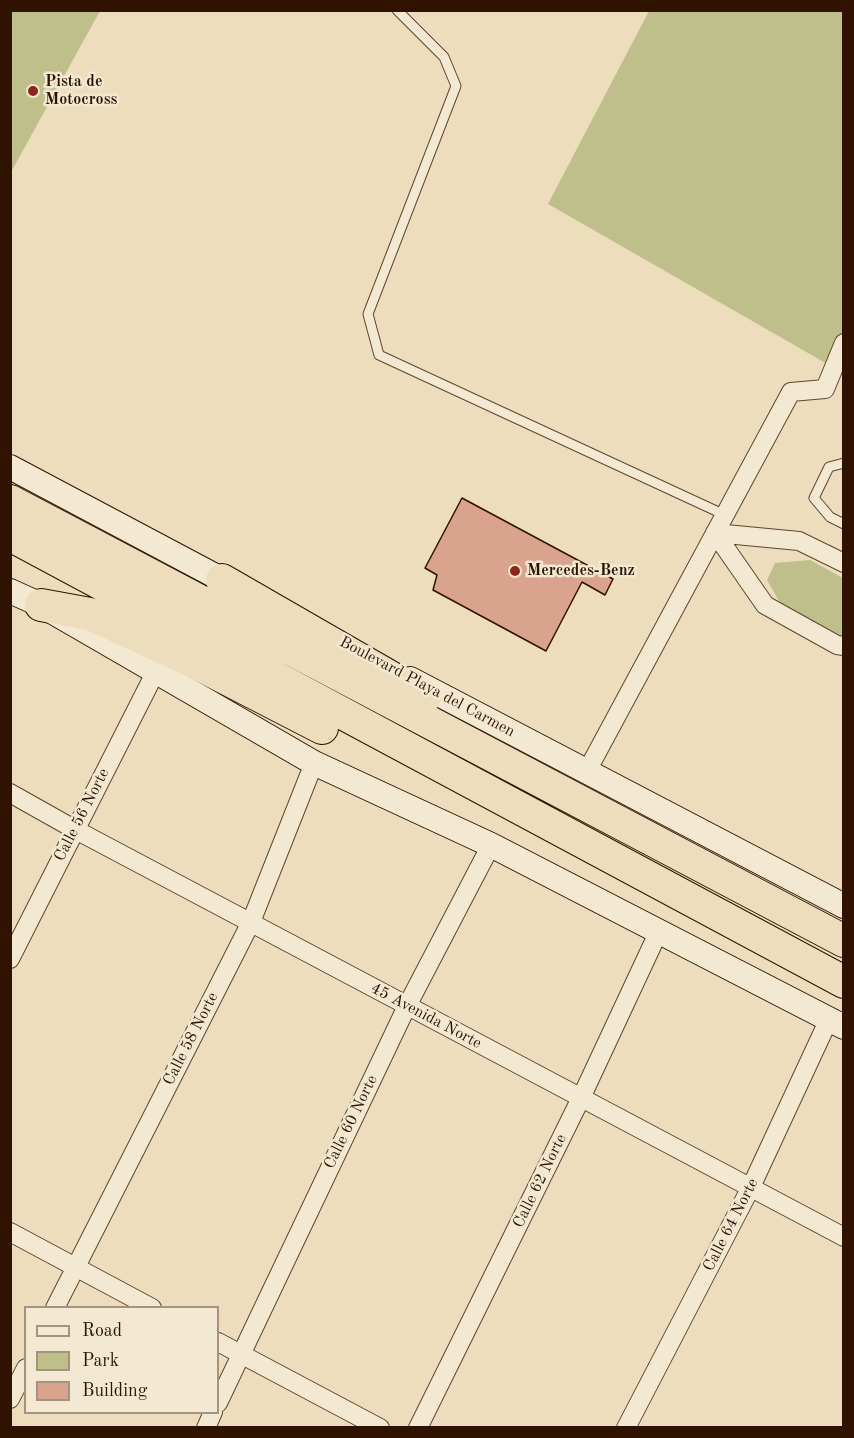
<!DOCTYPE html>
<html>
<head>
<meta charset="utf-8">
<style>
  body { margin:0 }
  #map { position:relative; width:854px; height:1438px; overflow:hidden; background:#edddbc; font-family:"Old Standard TT",serif }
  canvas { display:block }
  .frame { position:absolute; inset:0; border:12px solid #2f1300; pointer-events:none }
  .legend { position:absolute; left:24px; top:1306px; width:195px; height:108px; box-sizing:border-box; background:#f3e9d3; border:2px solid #a5937f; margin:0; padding:8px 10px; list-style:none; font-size:18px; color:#2f1300 }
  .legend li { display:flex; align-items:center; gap:12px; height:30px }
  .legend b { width:30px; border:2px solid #a5937f }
</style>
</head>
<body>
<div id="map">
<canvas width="854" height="1438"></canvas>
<div class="frame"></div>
<ul class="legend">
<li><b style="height:8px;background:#f3e9d3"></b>Road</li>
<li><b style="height:16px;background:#bfbf8c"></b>Park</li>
<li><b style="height:16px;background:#d9a38d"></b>Building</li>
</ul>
</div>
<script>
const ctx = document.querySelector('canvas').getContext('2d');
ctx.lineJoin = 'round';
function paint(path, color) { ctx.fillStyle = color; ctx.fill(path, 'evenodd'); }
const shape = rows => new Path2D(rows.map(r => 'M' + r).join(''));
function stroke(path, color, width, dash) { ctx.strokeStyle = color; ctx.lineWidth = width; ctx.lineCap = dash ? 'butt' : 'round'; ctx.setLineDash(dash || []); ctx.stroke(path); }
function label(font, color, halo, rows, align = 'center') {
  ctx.font = font + ' "Old Standard TT",serif'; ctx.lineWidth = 5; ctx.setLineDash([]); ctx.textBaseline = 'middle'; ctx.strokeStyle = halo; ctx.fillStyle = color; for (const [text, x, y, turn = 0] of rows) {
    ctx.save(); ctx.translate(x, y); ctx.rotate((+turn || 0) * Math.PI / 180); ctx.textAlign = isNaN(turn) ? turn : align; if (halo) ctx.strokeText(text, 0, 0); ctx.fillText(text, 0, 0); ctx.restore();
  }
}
const green = shape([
  [11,10,100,11,11,172,10,11],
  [649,11,843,11,843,373,548,204],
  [810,560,843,578,843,637,783,608,767,580,775,563]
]);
const building = shape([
  [462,498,613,579,605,595,582,582,546,651,433,590,437,575,425,568,462,498]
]);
const lane = shape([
  [397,10,444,57,456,86,368,314,379,355,725,515],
  [844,463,829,467,814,498,830,517,844,524]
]);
const street = shape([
  [715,533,765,605,837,645,844,646],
  [715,533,799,541,844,563],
  [587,771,791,392,825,389,844,343],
  [10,793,74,829,844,1237],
  [10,959,155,673],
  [10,1232,152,1308],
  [55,1308,251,922,314,763],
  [218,1342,380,1428],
  [10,1399,26,1368],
  [218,1403,407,1006,491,845],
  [206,1428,213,1412],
  [418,1428,581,1098,658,933],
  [626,1428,751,1187,829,1019]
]);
const secondary = shape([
  [10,467,236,587],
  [10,591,41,605,314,763,491,845,844,1027],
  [410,679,844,906]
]);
const highway = shape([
  [10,501,844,941],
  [10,535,844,982],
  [222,580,425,697],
  [41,605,90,614,196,663,322,728]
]);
const markers = [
  [33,91,6,"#8f2418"],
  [515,571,6,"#8f2418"]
];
const poiNames = [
  ["Pista de",45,82],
  ["Motocross",45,100],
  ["Mercedes-Benz",527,571]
];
const streetNames = [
  ["Boulevard Playa del Carmen",427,687,28],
  ["Calle 56 Norte",82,815,-63],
  ["45 Avenida Norte",426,1016,28],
  ["Calle 58 Norte",191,1039,-63],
  ["Calle 60 Norte",351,1122,-64],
  ["Calle 62 Norte",540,1181,-64],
  ["Calle 64 Norte",731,1225,-63]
];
paint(green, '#bfbf8c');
paint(building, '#d9a38d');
stroke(building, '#2f1300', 1.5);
stroke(lane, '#5e462f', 11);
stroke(street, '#5e462f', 20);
stroke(secondary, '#2f1300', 26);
stroke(highway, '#2f1300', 34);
stroke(lane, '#f3e9d3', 9);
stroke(street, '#f3e9d3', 18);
stroke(secondary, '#f3e9d3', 24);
stroke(highway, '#edddbc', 32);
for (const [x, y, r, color] of markers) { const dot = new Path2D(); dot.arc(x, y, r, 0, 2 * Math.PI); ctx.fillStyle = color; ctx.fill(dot); stroke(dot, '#f3e9d3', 2); }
label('bold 16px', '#2f1300', '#f3e9d3', poiNames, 'left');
label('16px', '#2f1300', '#f3e9d3', streetNames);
</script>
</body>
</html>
